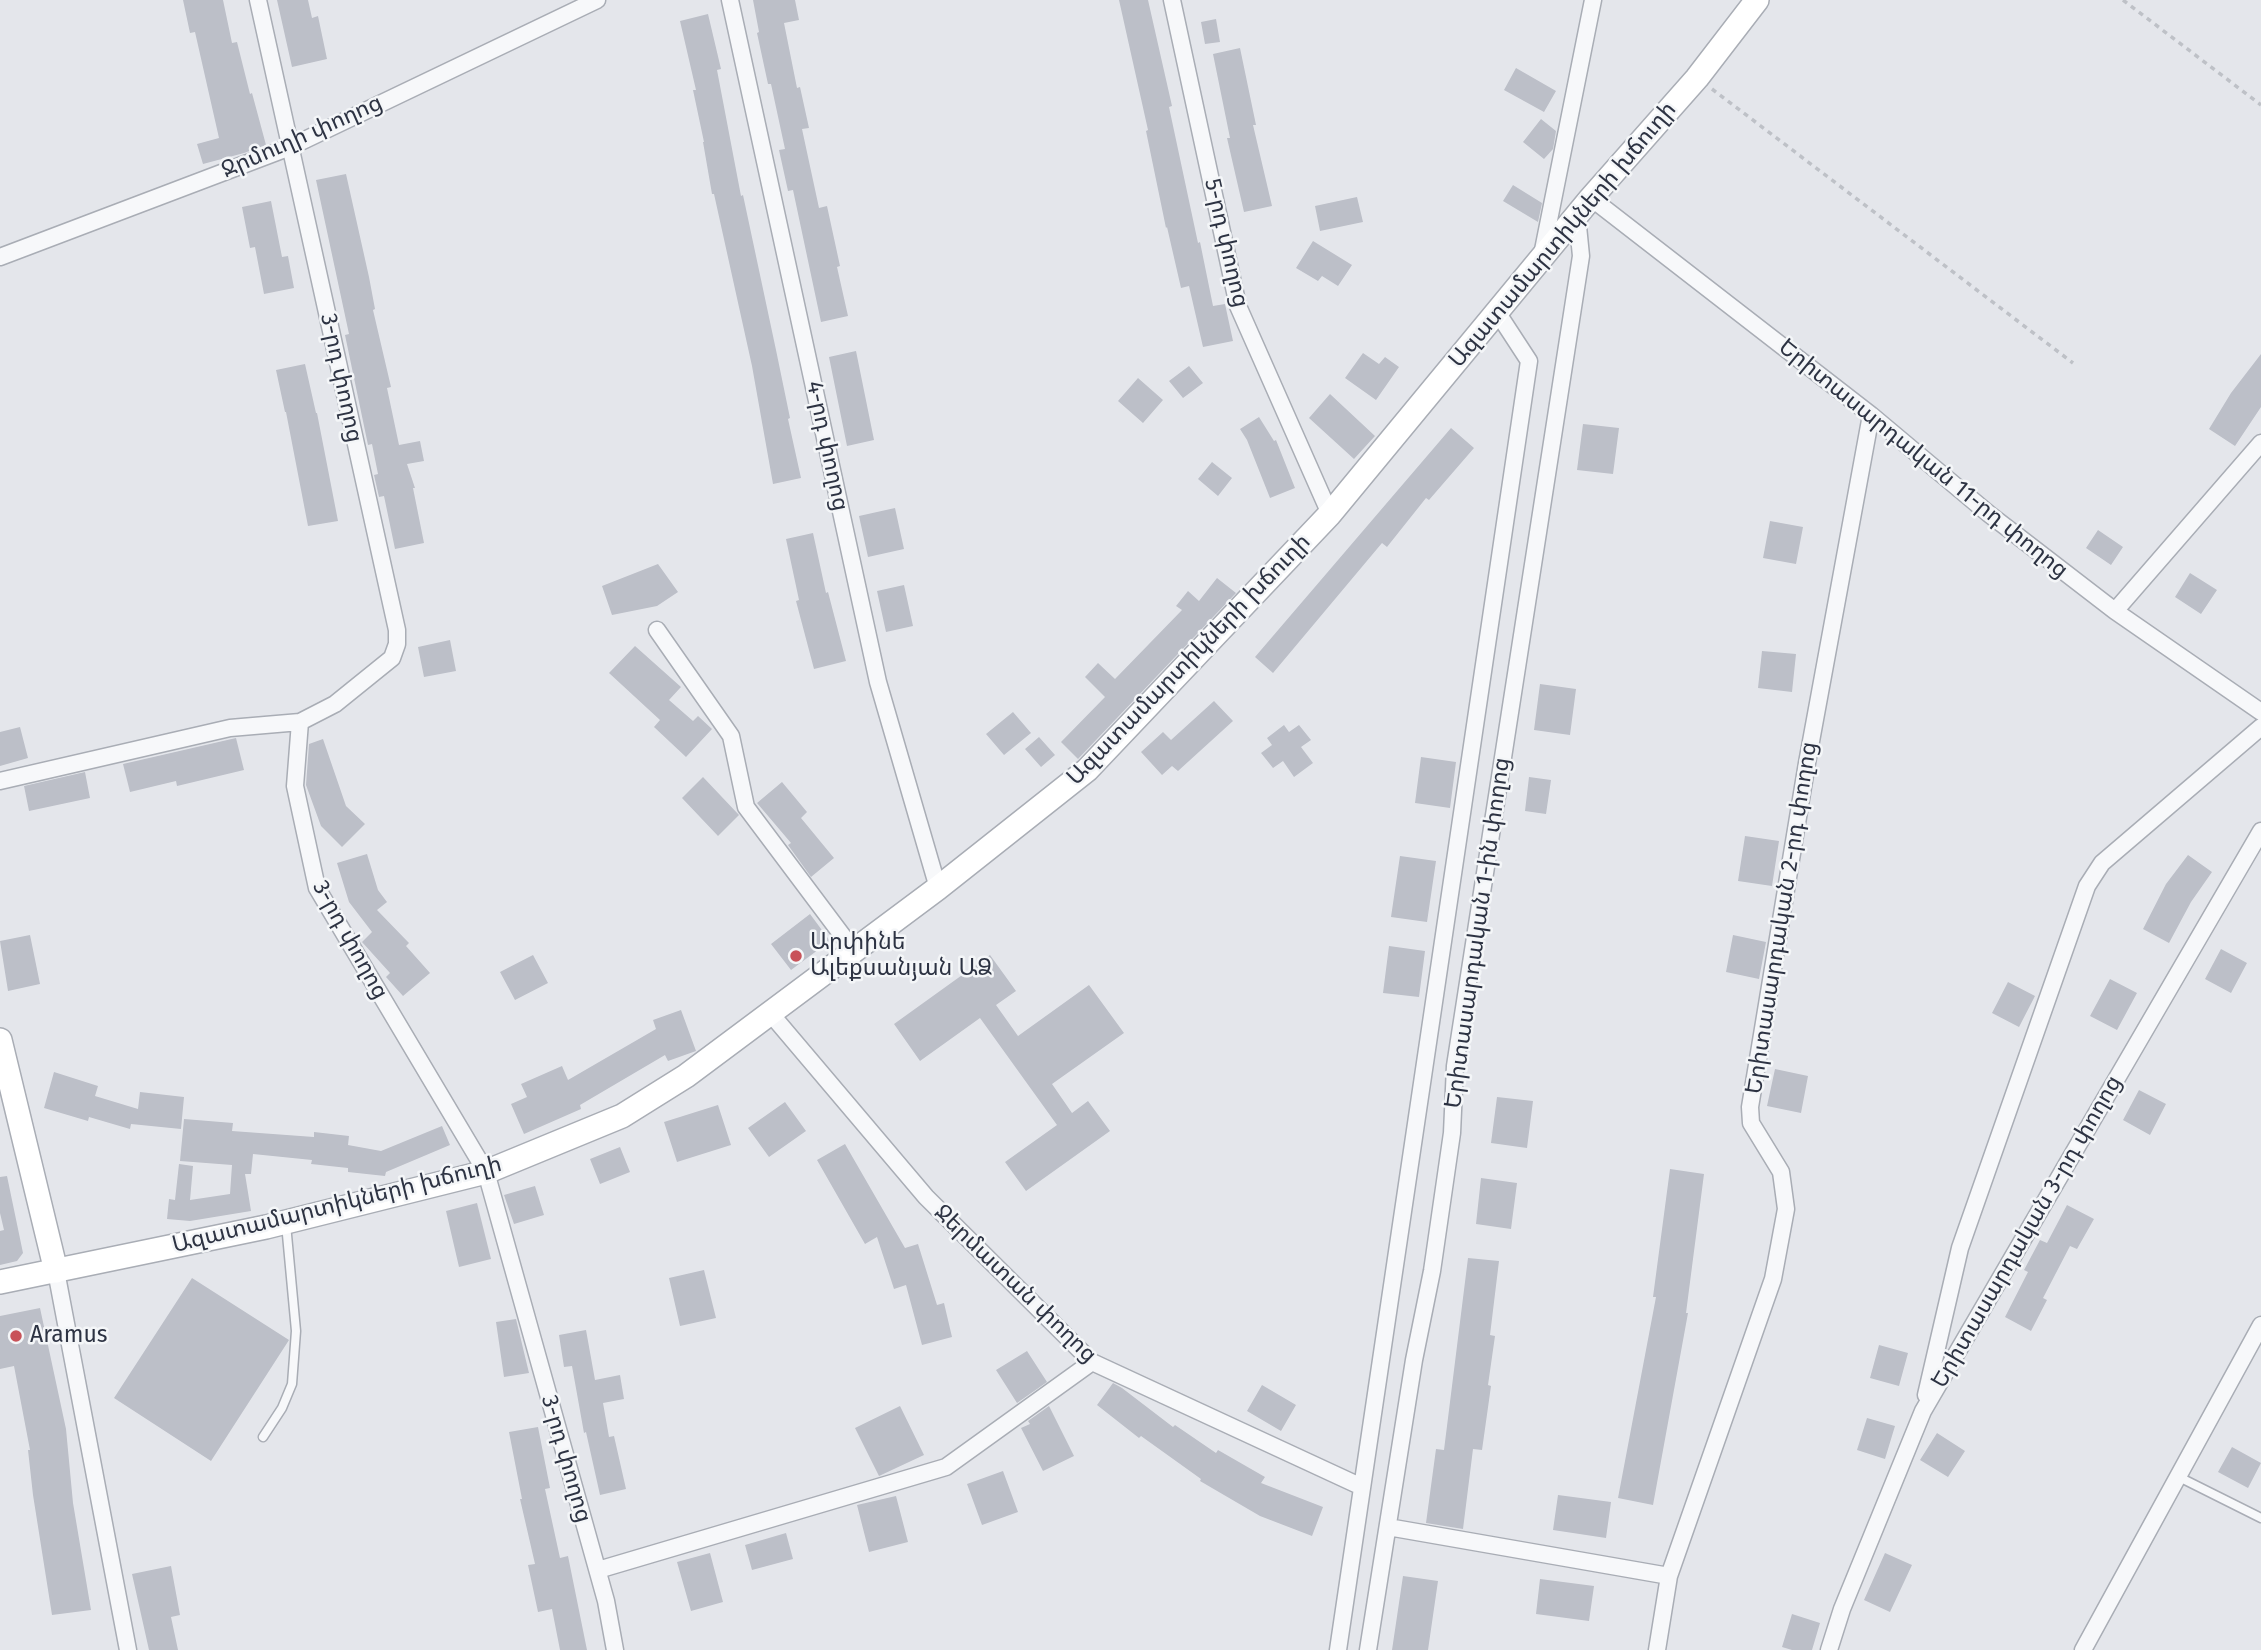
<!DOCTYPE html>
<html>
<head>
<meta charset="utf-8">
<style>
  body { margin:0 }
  canvas { display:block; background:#e4e6eb }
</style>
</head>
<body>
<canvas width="2261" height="1650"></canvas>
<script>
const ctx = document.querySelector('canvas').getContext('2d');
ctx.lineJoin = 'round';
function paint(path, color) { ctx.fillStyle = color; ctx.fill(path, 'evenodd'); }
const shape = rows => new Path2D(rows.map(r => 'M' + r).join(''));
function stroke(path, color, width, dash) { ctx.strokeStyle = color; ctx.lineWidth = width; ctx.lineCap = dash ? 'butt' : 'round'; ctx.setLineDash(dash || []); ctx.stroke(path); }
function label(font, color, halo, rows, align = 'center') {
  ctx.font = font + ' "Fira Sans","Noto Sans Armenian",sans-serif'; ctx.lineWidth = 5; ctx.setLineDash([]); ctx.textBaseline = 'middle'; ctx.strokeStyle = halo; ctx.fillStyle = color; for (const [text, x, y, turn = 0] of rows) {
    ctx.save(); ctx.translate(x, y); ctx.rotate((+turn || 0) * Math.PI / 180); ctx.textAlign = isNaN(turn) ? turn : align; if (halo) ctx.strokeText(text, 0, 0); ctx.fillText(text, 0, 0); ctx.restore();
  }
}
const building = shape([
  [183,0,223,0,232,43,237,42,250,94,252,93,266,145,244,153,203,164,197,144,219,138,195,32,190,33],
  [277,0,308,0,312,18,318,16,327,59,292,67],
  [753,0,795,0,799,20,784,23,797,88,800,87,809,128,802,129,819,208,827,206,840,266,837,267,848,316,821,322,793,190,788,191,779,150,785,149,771,84,768,84,757,33,759,32],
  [1119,0,1148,0,1172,106,1169,107,1198,243,1200,242,1213,306,1225,304,1233,341,1203,347,1189,286,1181,288,1167,227,1166,228,1146,131,1148,130],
  [708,14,721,69,717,70,741,196,743,195,776,350,790,418,788,419,801,478,773,484,752,366,714,194,712,194,703,142,704,142,693,90,696,90,680,21],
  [1216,19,1220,42,1205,44,1201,22],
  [1240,48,1256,125,1253,125,1272,206,1244,212,1227,138,1230,138,1213,54],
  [1516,68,1556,91,1544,112,1504,90],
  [1541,119,1556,131,1553,149,1544,159,1523,142],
  [346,174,369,277,375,309,373,310,391,387,387,388,399,445,420,441,424,461,407,464,415,488,413,488,424,543,395,549,384,496,379,497,374,475,378,474,372,444,368,445,345,335,349,334,316,180],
  [1513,185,1542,203,1538,222,1503,201],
  [1357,197,1363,222,1320,231,1315,206],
  [271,201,282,257,288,256,294,288,264,294,255,247,250,248,242,207],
  [1313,241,1352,265,1338,286,1322,276,1318,281,1296,268],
  [856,351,874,440,847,446,829,357],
  [1363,353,1379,364,1385,357,1399,367,1376,400,1345,378],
  [2261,354,2261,407,2235,446,2209,429,2231,393],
  [305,364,316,413,317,413,338,521,308,526,286,412,285,412,276,370],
  [1189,366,1203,383,1183,398,1169,381],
  [1138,378,1163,400,1143,423,1118,401],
  [1330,394,1375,436,1354,459,1309,418],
  [1259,417,1274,441,1276,440,1295,488,1270,498,1247,440,1240,429],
  [1583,424,1619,428,1613,474,1577,470],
  [1451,428,1474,448,1429,500,1426,498,1387,547,1382,543,1273,673,1255,657],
  [1212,462,1232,478,1218,496,1198,479],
  [895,508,904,549,868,557,859,516],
  [1770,521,1803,527,1796,564,1763,558],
  [2098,530,2123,547,2111,565,2086,548],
  [813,533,826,593,828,592,846,661,814,669,796,601,799,600,786,539],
  [658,564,678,592,657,606,612,615,602,586],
  [2190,573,2217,590,2201,614,2175,597],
  [1217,578,1236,593,1078,759,1061,742,1105,697,1085,677,1098,663,1115,679,1182,610,1176,606,1188,591,1199,601],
  [904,585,913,626,886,632,877,591],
  [450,640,456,671,424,677,418,647],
  [635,646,681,687,669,700,693,721,698,716,712,729,686,757,654,727,660,720,609,673],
  [1762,651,1796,654,1792,692,1758,688],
  [1540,684,1576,689,1570,735,1534,730],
  [1214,701,1233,721,1178,771,1172,766,1162,775,1141,752,1163,732,1171,740],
  [1013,712,1031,733,1004,755,986,734],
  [1284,725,1289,732,1299,725,1311,740,1301,747,1313,763,1294,777,1283,761,1273,768,1261,753,1272,745,1267,738],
  [20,727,28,758,0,766,0,732],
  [1039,737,1055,755,1041,767,1025,749],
  [236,738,244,770,177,786,176,781,130,792,123,764],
  [323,739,346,806,365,824,342,847,321,826,306,785,309,744],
  [1421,757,1456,762,1450,808,1415,803],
  [85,772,90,798,29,811,24,786],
  [703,777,739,815,718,836,682,798],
  [1529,777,1551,780,1546,814,1525,811],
  [782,782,807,812,801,818,834,858,811,877,788,845,791,843,757,803],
  [1745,836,1779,841,1772,886,1738,881],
  [367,854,378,890,387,902,377,910,409,943,406,946,430,973,403,996,386,977,390,973,362,942,372,932,349,902,337,863],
  [2188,855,2212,872,2191,902,2169,943,2143,929,2166,884],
  [1400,856,1436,861,1427,922,1391,917],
  [810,914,830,941,791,970,771,944],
  [30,935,40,984,8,991,0,941],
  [1733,935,1766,942,1759,979,1726,972],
  [1389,946,1425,951,1419,997,1383,993],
  [2221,949,2247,963,2231,993,2205,979],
  [533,955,548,983,515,1000,500,972],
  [990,955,1016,991,996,1005,1018,1036,1089,985,1124,1033,1052,1084,1072,1113,1088,1101,1110,1131,1026,1191,1005,1162,1057,1125,980,1018,920,1061,894,1024],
  [2110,979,2137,993,2117,1030,2090,1016],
  [2008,982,2035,996,2019,1027,1992,1013],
  [681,1010,696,1051,668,1061,665,1055,580,1105,581,1109,524,1134,511,1104,527,1097,521,1084,562,1066,568,1080,656,1029,653,1020],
  [1775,1069,1808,1076,1801,1113,1767,1106],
  [54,1072,98,1086,95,1096,138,1109,140,1092,184,1097,181,1129,131,1124,130,1129,89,1117,88,1121,44,1108],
  [2139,1090,2166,1104,2150,1135,2123,1120],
  [1497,1097,1533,1101,1527,1148,1491,1143],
  [785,1102,806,1131,769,1157,748,1128],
  [718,1105,731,1145,677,1162,664,1122],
  [184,1119,233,1123,232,1131,314,1137,314,1132,349,1136,348,1145,381,1151,442,1126,450,1145,386,1172,385,1176,348,1172,348,1168,311,1164,312,1160,253,1154,251,1174,245,1174,251,1211,190,1221,167,1219,169,1199,175,1200,179,1164,193,1166,190,1200,230,1194,232,1165,180,1161],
  [845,1144,905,1248,918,1244,937,1305,944,1303,952,1337,922,1345,906,1285,894,1289,877,1237,865,1244,817,1160],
  [620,1147,630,1172,600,1184,590,1159],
  [1670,1169,1704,1174,1686,1313,1688,1313,1653,1505,1618,1498,1656,1297,1653,1297],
  [7,1176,23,1253,17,1261,0,1265,0,1231,4,1230,0,1213,0,1177],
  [1481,1178,1517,1183,1511,1229,1476,1224],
  [535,1186,544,1215,514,1224,504,1195],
  [477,1203,491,1259,459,1267,446,1211],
  [2067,1205,2094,1219,2077,1249,2070,1246,2043,1298,2047,1300,2031,1331,2005,1317,2028,1272,2024,1270,2040,1240,2047,1243],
  [1468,1258,1499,1261,1490,1335,1495,1336,1488,1385,1491,1386,1482,1450,1473,1449,1463,1529,1426,1523,1436,1449,1444,1450],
  [704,1270,716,1318,680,1326,669,1278],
  [192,1278,289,1340,211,1461,114,1398],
  [40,1308,66,1429,73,1503,91,1610,52,1615,33,1495,28,1450,30,1450,14,1366,0,1369,0,1316],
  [516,1319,529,1373,504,1377,496,1322],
  [586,1330,595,1380,620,1375,624,1399,603,1403,609,1437,614,1436,626,1489,600,1495,586,1432,584,1433,572,1366,564,1367,559,1335],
  [1879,1345,1908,1353,1899,1386,1870,1378],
  [1027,1351,1047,1382,1017,1403,996,1370],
  [1113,1383,1122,1388,1173,1427,1175,1425,1216,1453,1218,1450,1265,1477,1261,1483,1323,1507,1312,1536,1260,1516,1200,1481,1201,1479,1141,1436,1139,1438,1097,1405],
  [1262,1385,1296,1405,1281,1431,1247,1411],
  [900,1406,924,1455,879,1476,855,1428],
  [1049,1406,1074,1456,1043,1471,1021,1428,1030,1424,1028,1421],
  [1867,1418,1895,1426,1885,1459,1857,1450],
  [538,1427,550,1488,545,1489,560,1558,568,1556,587,1650,560,1650,552,1609,538,1612,528,1565,535,1564,520,1499,522,1499,509,1432],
  [1937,1433,1965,1451,1948,1477,1920,1460],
  [2232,1447,2261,1463,2248,1488,2218,1472],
  [1003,1471,1018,1512,982,1525,967,1484],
  [1558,1495,1611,1502,1606,1538,1553,1530],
  [896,1496,908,1542,869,1552,857,1505],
  [786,1533,793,1559,752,1570,745,1545],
  [710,1553,723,1602,691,1611,677,1562],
  [1885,1553,1912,1565,1890,1612,1864,1600],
  [171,1566,180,1615,171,1617,178,1650,149,1650,132,1574],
  [1403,1576,1438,1581,1428,1650,1392,1650],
  [1540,1579,1594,1586,1589,1621,1536,1614],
  [1792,1614,1820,1623,1812,1650,1792,1650,1782,1647]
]);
const path = shape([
  [2123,0,2261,105],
  [1712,89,2073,363]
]);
const lane = shape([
  [263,1437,282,1408,292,1384,296,1331,286,1224],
  [2179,1477,2261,1518]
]);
const street = shape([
  [730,0,878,682,938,888],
  [1172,0,1238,306,1330,514],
  [1591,198,1871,415,1989,514,2115,611,2261,712],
  [1542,255,1593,0],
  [0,257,290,147,597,0],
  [2115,611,2261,443],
  [657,630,731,736,746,807,854,951],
  [300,722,295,786,317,888,486,1172,606,1601,615,1650],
  [0,781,230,728,300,722,335,704,392,658,397,644,397,630,258,0],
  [771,1014,926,1197,1092,1362,1362,1487],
  [56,1271,128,1650],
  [1926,1395,1960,1248,2087,886,2102,863,2261,727],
  [1388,1527,1669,1576],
  [598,1570,946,1467,1092,1362],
  [1338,1650,1529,361,1497,312],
  [1368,1650,1414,1360,1432,1271,1452,1133,1455,1066,1581,256,1577,216],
  [1657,1650,1669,1576,1773,1279,1786,1209,1781,1172,1751,1123,1750,1107,1807,763,1871,415],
  [1829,1650,1842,1609,1923,1411,2261,831],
  [2083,1650,2261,1325]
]);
const secondary = shape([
  [0,1040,56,1271],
  [0,1282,266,1227,486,1172,622,1116,686,1076,938,888,1087,770,1330,514,1591,198,1697,78,1757,0]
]);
const markers = [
  [796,956,7,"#c85259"],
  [16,1336,7,"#c85259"]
];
const streetNames = [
  ["Ջրմուղի փողոց",302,137,-24],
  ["Ազատամարտիկների խճուղի",1563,235,-50],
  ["5-րդ փողոց",1226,243,77],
  ["3-րդ փողոց",341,378,78],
  ["4-րդ փողոց",827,446,78],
  ["Երիտասարդական 11-րդ փողոց",1923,459,39],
  ["Ազատամարտիկների խճուղի",1189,660,-46],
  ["Երիտասարդական 2-րդ փողոց",1782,918,-81],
  ["Երիտասարդական 1-ին փողոց",1478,933,-82],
  ["3-րդ փողոց",350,940,61],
  ["Ազատամարտիկների խճուղի",337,1205,-14],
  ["Երիտասարդական 3-րդ փողոց",2027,1232,-60],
  ["Ջերմատան փողոց",1015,1284,44],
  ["3-րդ փողոց",566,1459,74]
];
const poiNames = [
  ["Արփինե",810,943],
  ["Ալեքսանյան ԱՁ",810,969],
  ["Aramus",30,1336]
];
paint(building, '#bcbfc8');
stroke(lane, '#a9adb5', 11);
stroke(street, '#a9adb5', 19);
stroke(secondary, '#a9adb5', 26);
stroke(path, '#bec1c7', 3.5, [5, 5]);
stroke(lane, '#f7f8fa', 8);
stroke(street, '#f7f8fa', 16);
stroke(secondary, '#fff', 23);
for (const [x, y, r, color] of markers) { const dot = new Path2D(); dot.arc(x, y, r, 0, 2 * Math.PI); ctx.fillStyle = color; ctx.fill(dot); stroke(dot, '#f4f6f8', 2.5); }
label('23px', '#2d3343', '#f4f6f8', streetNames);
label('23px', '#2d3343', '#f4f6f8', poiNames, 'left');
</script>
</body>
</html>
